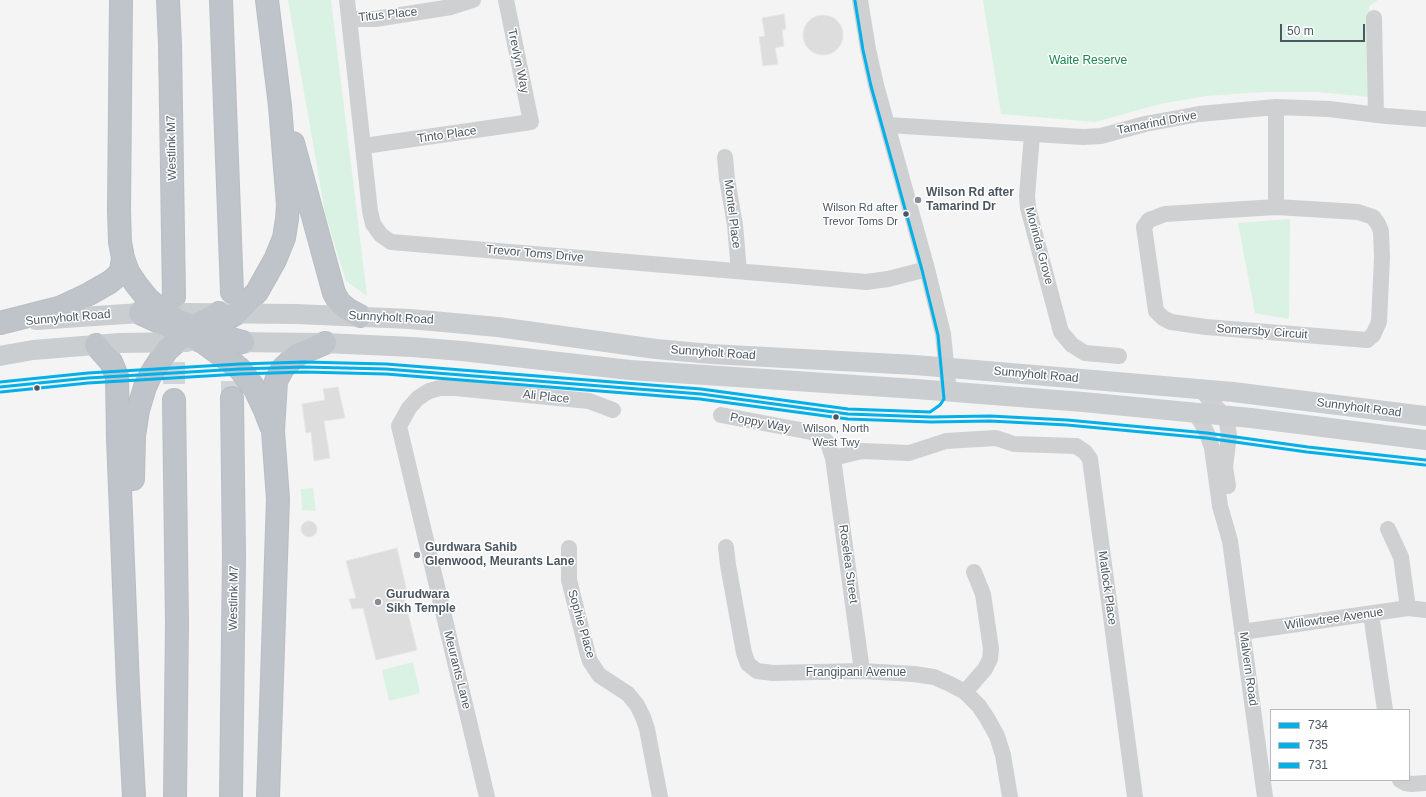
<!DOCTYPE html>
<html>
<head>
<meta charset="utf-8">
<style>
  body { margin:0 }
  #map { position:relative; width:1426px; height:797px; overflow:hidden; background:#f4f4f4; font-family:Arial,sans-serif }
  canvas { display:block }
  .legend { position:absolute; left:1270px; top:709px; width:140px; height:72px; box-sizing:border-box; background:#fff; border:1px solid #b7bbc0; margin:0; padding:5px 7px; list-style:none; font-size:12px; color:#4a5661 }
  .legend li { display:flex; align-items:center; gap:8px; height:20px }
  .legend b { width:20px; border:1px solid #b7bbc0 }
  .scale { position:absolute; left:1280px; top:24px; width:85px; height:18px; box-sizing:border-box; border:2px solid #4a5661; border-top:0; padding-left:5px; font-size:12px; line-height:14px; white-space:nowrap; color:#4a5661; -webkit-text-stroke:3px #fff; paint-order:stroke }
</style>
</head>
<body>
<div id="map">
<canvas width="1426" height="797"></canvas>
<ul class="legend">
<li><b style="height:5px;background:#04b0e8"></b>734</li>
<li><b style="height:5px;background:#04b0e8"></b>735</li>
<li><b style="height:5px;background:#04b0e8"></b>731</li>
</ul>
<div class="scale">50 m</div>
</div>
<script>
const ctx = document.querySelector('canvas').getContext('2d');
ctx.lineJoin = 'round';
function paint(path, color) { ctx.fillStyle = color; ctx.fill(path, 'evenodd'); }
const shape = rows => new Path2D(rows.map(r => 'M' + r).join(''));
function stroke(path, color, width, dash) { ctx.strokeStyle = color; ctx.lineWidth = width; ctx.lineCap = dash ? 'butt' : 'round'; ctx.setLineDash(dash || []); ctx.stroke(path); }
function label(font, color, halo, rows, align = 'center') {
  ctx.font = font + ' Arial,sans-serif'; ctx.lineWidth = 3; ctx.setLineDash([]); ctx.textBaseline = 'middle'; ctx.strokeStyle = halo; ctx.fillStyle = color; for (const [text, x, y, turn = 0] of rows) {
    ctx.save(); ctx.translate(x, y); ctx.rotate((+turn || 0) * Math.PI / 180); ctx.textAlign = isNaN(turn) ? turn : align; if (halo) ctx.strokeText(text, 0, 0); ctx.fillText(text, 0, 0); ctx.restore();
  }
}
const green = shape([
  [288,0,331,0,367,296,346,281,325,213],
  [983,0,1378,0,1369,6,1369,97,1318,92,1264,92,1206,96,1160,104,1095,122,1001,114],
  [1290,219,1289,319,1255,313,1238,223],
  [313,488,316,511,302,510,301,489],
  [413,662,420,693,389,701,382,670]
]);
const building = shape([
  [784,14,786,29,782,30,784,46,775,48,778,64,763,66,759,37,765,36,762,18,784,14],
  '803 35a20 20 0 1 1 40 0a20 20 0 1 1-40 0Z',
  [338,387,345,418,324,421,330,458,314,461,311,432,306,433,302,404,325,400,323,389,338,387],
  '301 529a8 8 0 1 1 16 0a8 8 0 1 1-16 0Z',
  [397,548,408,596,404,597,417,650,376,660,363,608,352,609,351,605,349,599,356,598,346,561,397,548]
]);
const highwayTunnel = shape([
  [174,329,174,400],
  [232,348,232,398]
]);
const minor = shape([
  [347,0,370,211,373,224,381,235,391,242,866,282,888,279,927,269],
  [860,0,868,49,876,85,927,269,943,334,949,392],
  [1374,18,1376,115],
  [350,19,375,19,451,7,473,0],
  [1276,107,1276,207],
  [888,125,1083,137,1101,136,1145,124,1199,114,1276,107,1329,109,1386,116,1426,119],
  [1032,135,1027,196,1028,208,1061,332,1072,345,1085,353,1119,356],
  [364,146,531,122,506,0],
  [725,157,727,179,735,225,739,271],
  [1276,207,1358,212,1373,217,1378,224,1381,231,1382,258,1379,322,1373,335,1367,340,1206,327,1171,322,1163,318,1156,311,1144,227,1149,220,1165,214,1276,207],
  [1201,390,1218,409,1227,423,1229,435,1225,467,1228,486],
  [1194,412,1201,422,1207,433,1212,448,1220,506,1230,541,1265,797],
  [721,415,816,433,828,443,833,458,862,671],
  [833,458,862,451,909,453,946,441,996,438,1014,444,1076,446,1085,452,1090,459,1135,797],
  [1388,529,1401,557,1408,608],
  [726,547,728,565,744,653,748,664,757,671,773,673,862,671,914,674,934,677,950,684,965,692,979,706,987,718,997,736,1003,755,1010,797],
  [569,548,569,580,588,655,590,661,599,675,628,694,637,705,643,717,647,729,660,797],
  [1371,614,1385,710],
  [1242,632,1408,608,1426,610],
  [965,692,985,669,990,659,991,649,983,594,974,572],
  [1400,780,1405,783,1412,784,1426,783],
  [487,797,399,426,409,408,418,398,429,391,440,388,455,388,589,401,613,410]
]);
const major = shape([
  [36,320,140,313,187,313,296,314,410,319,498,327,656,349,711,354,915,365,1082,379,1233,392,1426,416],
  [227,342,325,343,412,347,462,351,630,370,916,389,1083,402,1251,418,1426,440],
  [0,356,33,350,120,343,187,342]
]);
const highway = shape([
  [121,0,119,210,120,242,123,258,128,272,136,284,148,299,165,313,179,321,205,332,243,342],
  [168,0,170,44,174,297],
  [221,0,232,292],
  [293,143,334,293,339,302,347,309,360,316],
  [140,313,203,342,240,369,255,389,264,408,271,426],
  [0,323,59,308,89,294,110,282,117,276,121,271,123,258],
  [209,329,237,313,257,292,275,260,284,238,287,219,288,205,280,106,267,0],
  [96,345,111,362,117,376,118,439,128,686,134,797],
  [174,400,177,623,175,797],
  [133,479,134,436,138,410,145,387,151,374,160,360,167,350,193,327,219,313],
  [231,797,234,556,232,398],
  [268,797,278,499,273,431,276,381,283,368,297,355,325,343]
]);
const bus1 = shape([
  [0,387,88,378,240,369,304,367,386,369,701,394,848,414,931,417,990,416,1067,420,1207,433,1308,447,1426,460]
]);
const bus2 = shape([
  [1,392,88,383,240,374,304,372,386,374,700,399,848,419,931,422,990,421,1067,425,1206,438,1307,452,1425,465]
]);
const bus3 = shape([
  [0,382,88,373,240,364,304,362,386,364,701,389,848,409,930,412,940,405,944,399,938,335,922,270,871,86,863,50,855,1]
]);
const markers = [
  [918,200,4,"#868d94"],
  [906,214,3.5,"#4a5661"],
  [37,388,3.5,"#4a5661"],
  [836,417,3.5,"#4a5661"],
  [417,555,4,"#868d94"],
  [378,602,4,"#868d94"]
];
const busNames = [
  ["Wilson Rd after",898,208],
  ["Trevor Toms Dr",898,222],
  ["Wilson, North",836,429,"center"],
  ["West Twy",836,443,"center"]
];
const streetNames = [
  ["Titus Place",388,15,-6],
  ["Trevlyn Way",518,61,78],
  ["Tamarind Drive",1157,123,-11],
  ["Tinto Place",447,135,-8],
  ["Westlink M7",172,148,-91],
  ["Montel Place",732,214,83],
  ["Morinda Grove",1039,246,75],
  ["Trevor Toms Drive",535,254,5],
  ["Sunnyholt Road",68,318,-5],
  ["Sunnyholt Road",391,318,3],
  ["Somersby Circuit",1262,332,4],
  ["Sunnyholt Road",713,353,4],
  ["Sunnyholt Road",1036,375,5],
  ["Ali Place",546,397,6],
  ["Sunnyholt Road",1359,408,7],
  ["Poppy Way",760,423,11],
  ["Roselea Street",848,564,82],
  ["Matlock Place",1107,588,82],
  ["Westlink M7",234,598,-89],
  ["Willowtree Avenue",1334,619,-8],
  ["Sophie Place",581,624,74],
  ["Malvern Road",1248,669,82],
  ["Meurants Lane",457,670,76],
  ["Frangipani Avenue",856,673]
];
const parkNames = [
  ["Waite Reserve",1088,61]
];
const poiNames = [
  ["Wilson Rd after",926,193],
  ["Tamarind Dr",926,207],
  ["Gurdwara Sahib",425,548],
  ["Glenwood, Meurants Lane",425,562],
  ["Gurudwara",386,595],
  ["Sikh Temple",386,609]
];
paint(green, '#d9f2e3');
paint(building, '#ddddde');
stroke(building, '#e5e6e7', 1);
stroke(highwayTunnel, '#d2d4d7', 22, [22, 11]);
stroke(highway, '#b9bec3', 24);
stroke(minor, '#ced0d2', 16);
stroke(major, '#caced1', 20);
stroke(highway, '#bec4c9', 22);
stroke(bus1, '#04b0e8', 3);
stroke(bus2, '#04b0e8', 3);
stroke(bus3, '#04b0e8', 3);
for (const [x, y, r, color] of markers) { const dot = new Path2D(); dot.arc(x, y, r, 0, 2 * Math.PI); ctx.fillStyle = color; ctx.fill(dot); stroke(dot, '#fff', 1.5); }
label('11px', '#4a5661', '#fff', busNames, 'right');
label('12px', '#4a5661', '#fff', streetNames);
label('12px', '#17864f', '#fff', parkNames);
label('bold 12px', '#4a5661', '#fff', poiNames, 'left');
</script>
</body>
</html>
